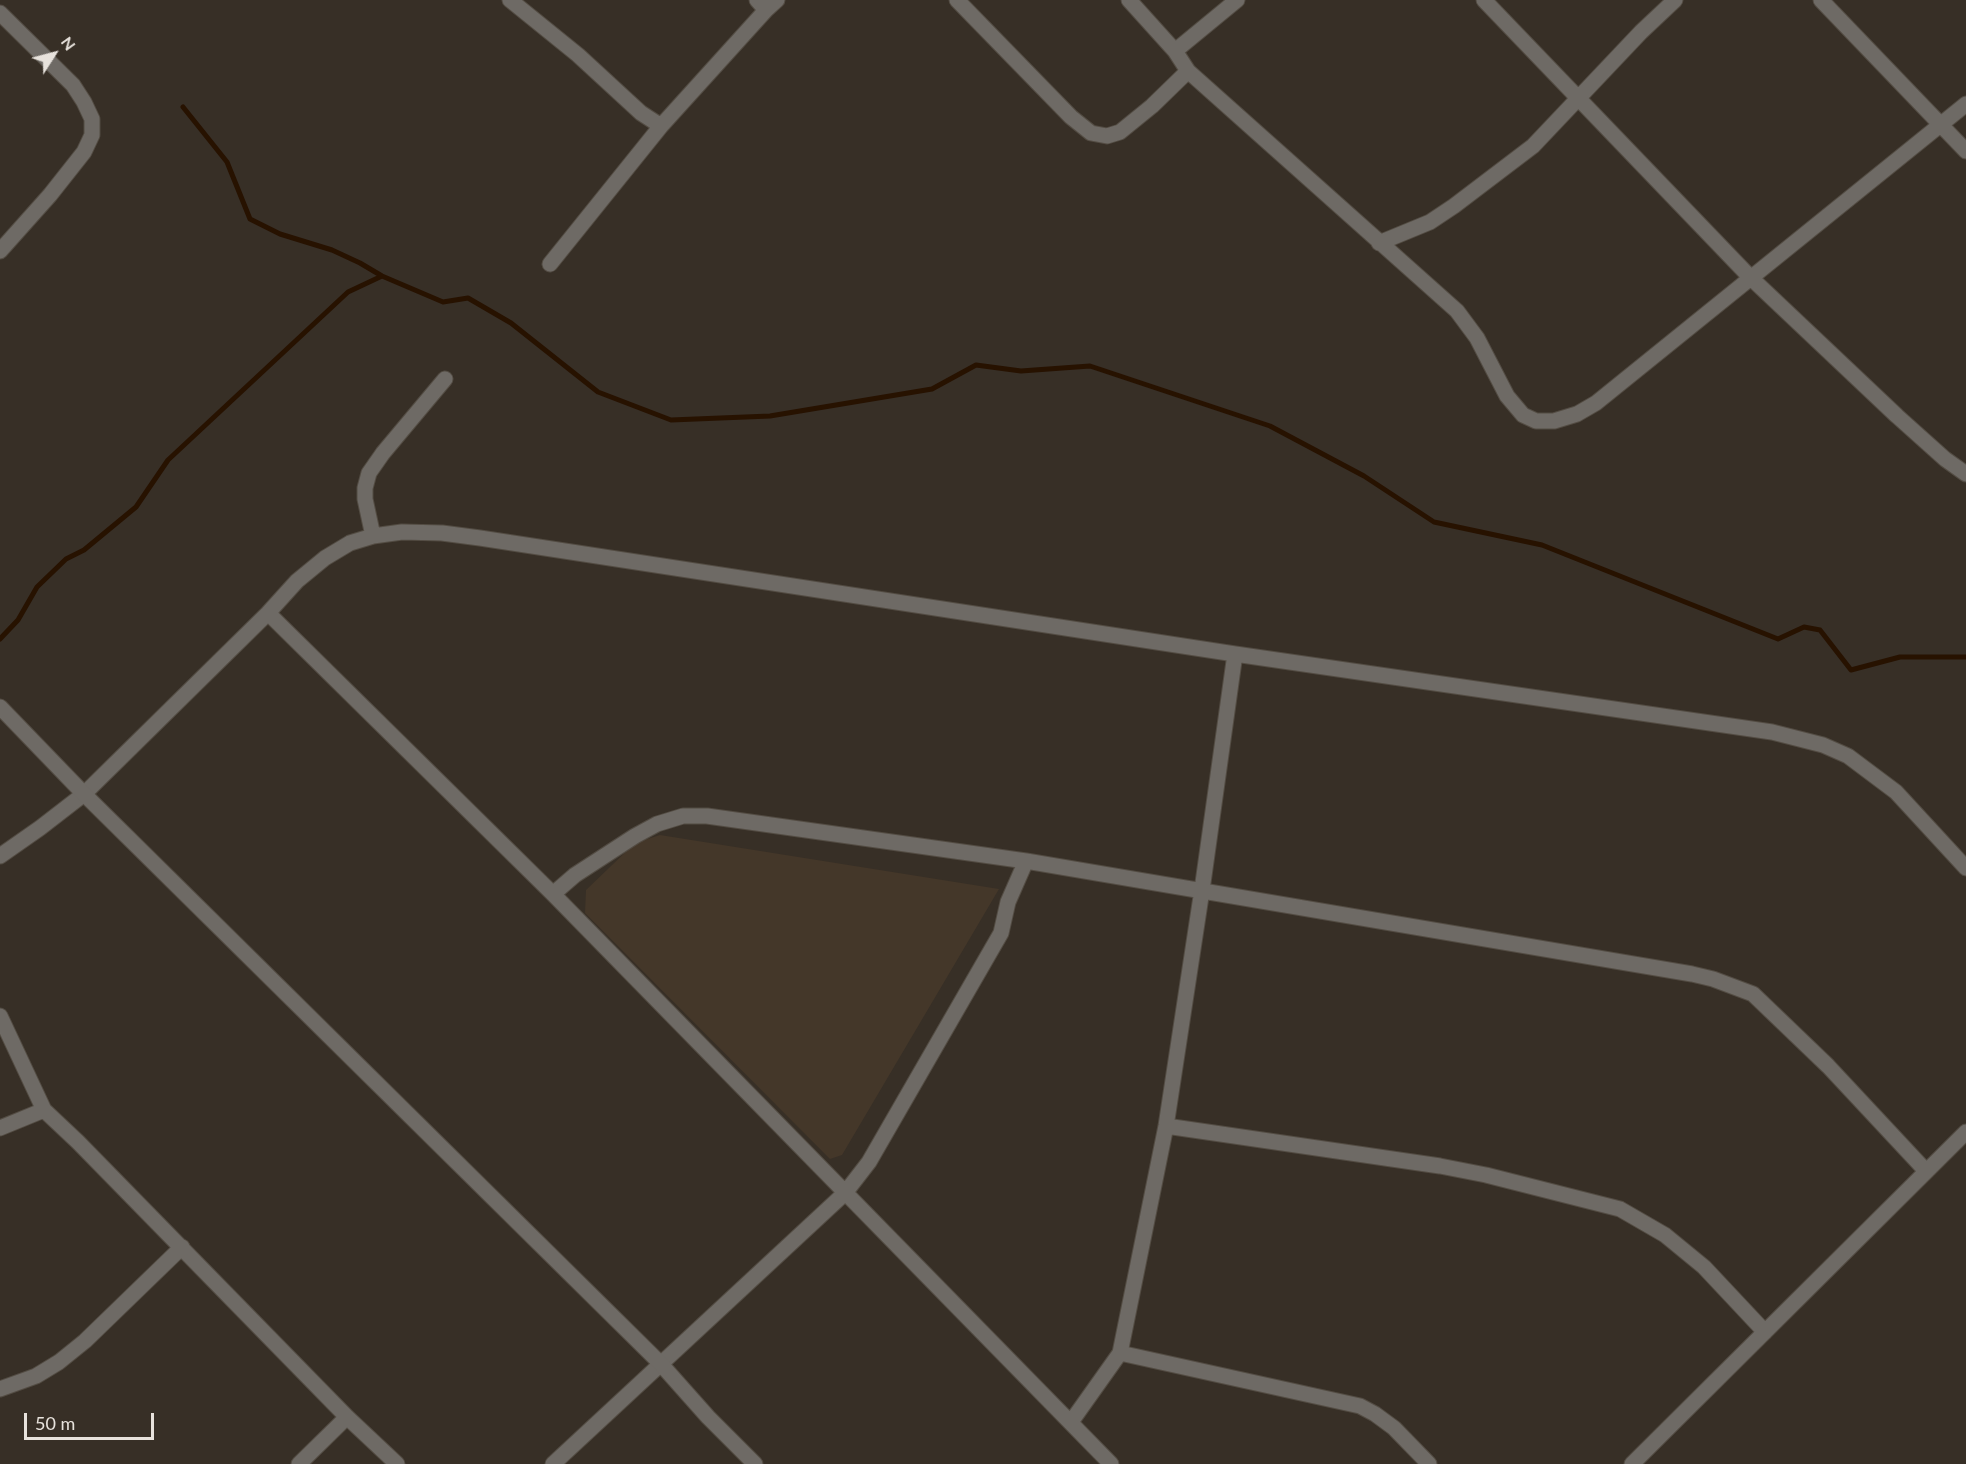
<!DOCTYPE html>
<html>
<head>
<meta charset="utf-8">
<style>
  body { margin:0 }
  #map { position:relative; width:1966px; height:1464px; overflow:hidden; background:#372f26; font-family:Lato,sans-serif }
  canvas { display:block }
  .north { position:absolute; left:24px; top:24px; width:60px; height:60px; -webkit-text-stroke:4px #372f26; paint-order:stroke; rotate:54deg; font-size:16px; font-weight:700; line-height:24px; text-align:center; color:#e7e2dc }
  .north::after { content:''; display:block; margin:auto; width:21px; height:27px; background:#e7e2dc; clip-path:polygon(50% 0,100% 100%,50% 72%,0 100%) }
  .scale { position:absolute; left:24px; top:1413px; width:130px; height:27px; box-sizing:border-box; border:3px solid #e7e2dc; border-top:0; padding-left:8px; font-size:18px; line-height:21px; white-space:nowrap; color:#e7e2dc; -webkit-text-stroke:4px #372f26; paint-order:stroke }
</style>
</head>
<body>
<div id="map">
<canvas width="1966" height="1464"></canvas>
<div class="north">N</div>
<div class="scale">50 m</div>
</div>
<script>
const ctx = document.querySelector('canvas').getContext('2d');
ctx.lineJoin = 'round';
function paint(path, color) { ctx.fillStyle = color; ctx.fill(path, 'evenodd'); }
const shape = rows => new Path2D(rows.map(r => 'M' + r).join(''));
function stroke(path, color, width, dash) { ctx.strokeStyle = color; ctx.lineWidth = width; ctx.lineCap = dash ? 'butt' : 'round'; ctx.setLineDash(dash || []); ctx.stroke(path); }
const built = shape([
  [660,835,999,889,842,1155,830,1159,585,913,586,890,635,843]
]);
const stream = shape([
  [183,107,227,162,250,219,280,234,332,250,360,263,382,276,443,302,468,298,511,323,598,392,671,420,770,416,932,389,976,365,1021,371,1090,366,1270,426,1364,476,1434,522,1542,545,1778,639,1804,627,1820,630,1851,670,1900,657,1966,657],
  [0,639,18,620,37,587,66,559,84,550,136,507,168,460,348,292,382,276]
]);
const minor = shape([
  [510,0,578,55,641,113,661,126,766,10],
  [757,0,766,10,777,0],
  [957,0,1071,117,1091,133,1107,136,1120,132,1152,106,1188,71],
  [1129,0,1175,51,1188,71,1457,311,1477,338,1507,396,1523,415,1536,421,1554,421,1577,414,1596,403,1966,104],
  [1484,0,1750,277,1897,416,1945,459,1966,474],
  [1821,0,1966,151],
  [0,13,73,85,84,102,92,119,92,135,84,152,50,195,0,251],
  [1175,51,1237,0],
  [1379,243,1430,222,1454,206,1533,146,1641,32,1675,0],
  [550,264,661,126],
  [373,536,365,499,365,488,369,473,383,453,445,379],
  [268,613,553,894,1111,1464],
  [0,856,40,828,84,794,268,613,297,581,325,558,350,543,373,536,402,532,442,533,480,538,1235,654,1772,732,1823,745,1848,756,1896,792,1966,868],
  [553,894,575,875,635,836,657,824,683,816,707,816,1026,861,1692,974,1713,979,1753,994,1828,1066,1926,1171],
  [0,1016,44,1110,78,1142,347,1417,397,1464],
  [1166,1126,1440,1166,1486,1175,1620,1209,1665,1235,1704,1267,1765,1332],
  [0,1128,44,1110],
  [1120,1353,1360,1406,1375,1414,1394,1428,1429,1464],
  [0,1389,36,1376,59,1362,85,1341,182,1247],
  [1071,1422,1120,1353,1166,1126,1202,890,1235,654],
  [299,1464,347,1417],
  [553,1464,845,1193,869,1162,1001,933,1008,902,1026,861],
  [1632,1464,1966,1132]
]);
const tertiary = shape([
  [0,707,84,794,660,1363,708,1417,755,1464]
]);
paint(built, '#443729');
stroke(stream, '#271200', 5);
stroke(minor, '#534c43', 17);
stroke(tertiary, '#534c43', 17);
stroke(minor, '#6e6a65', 15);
stroke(tertiary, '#6e6a65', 15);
</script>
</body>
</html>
